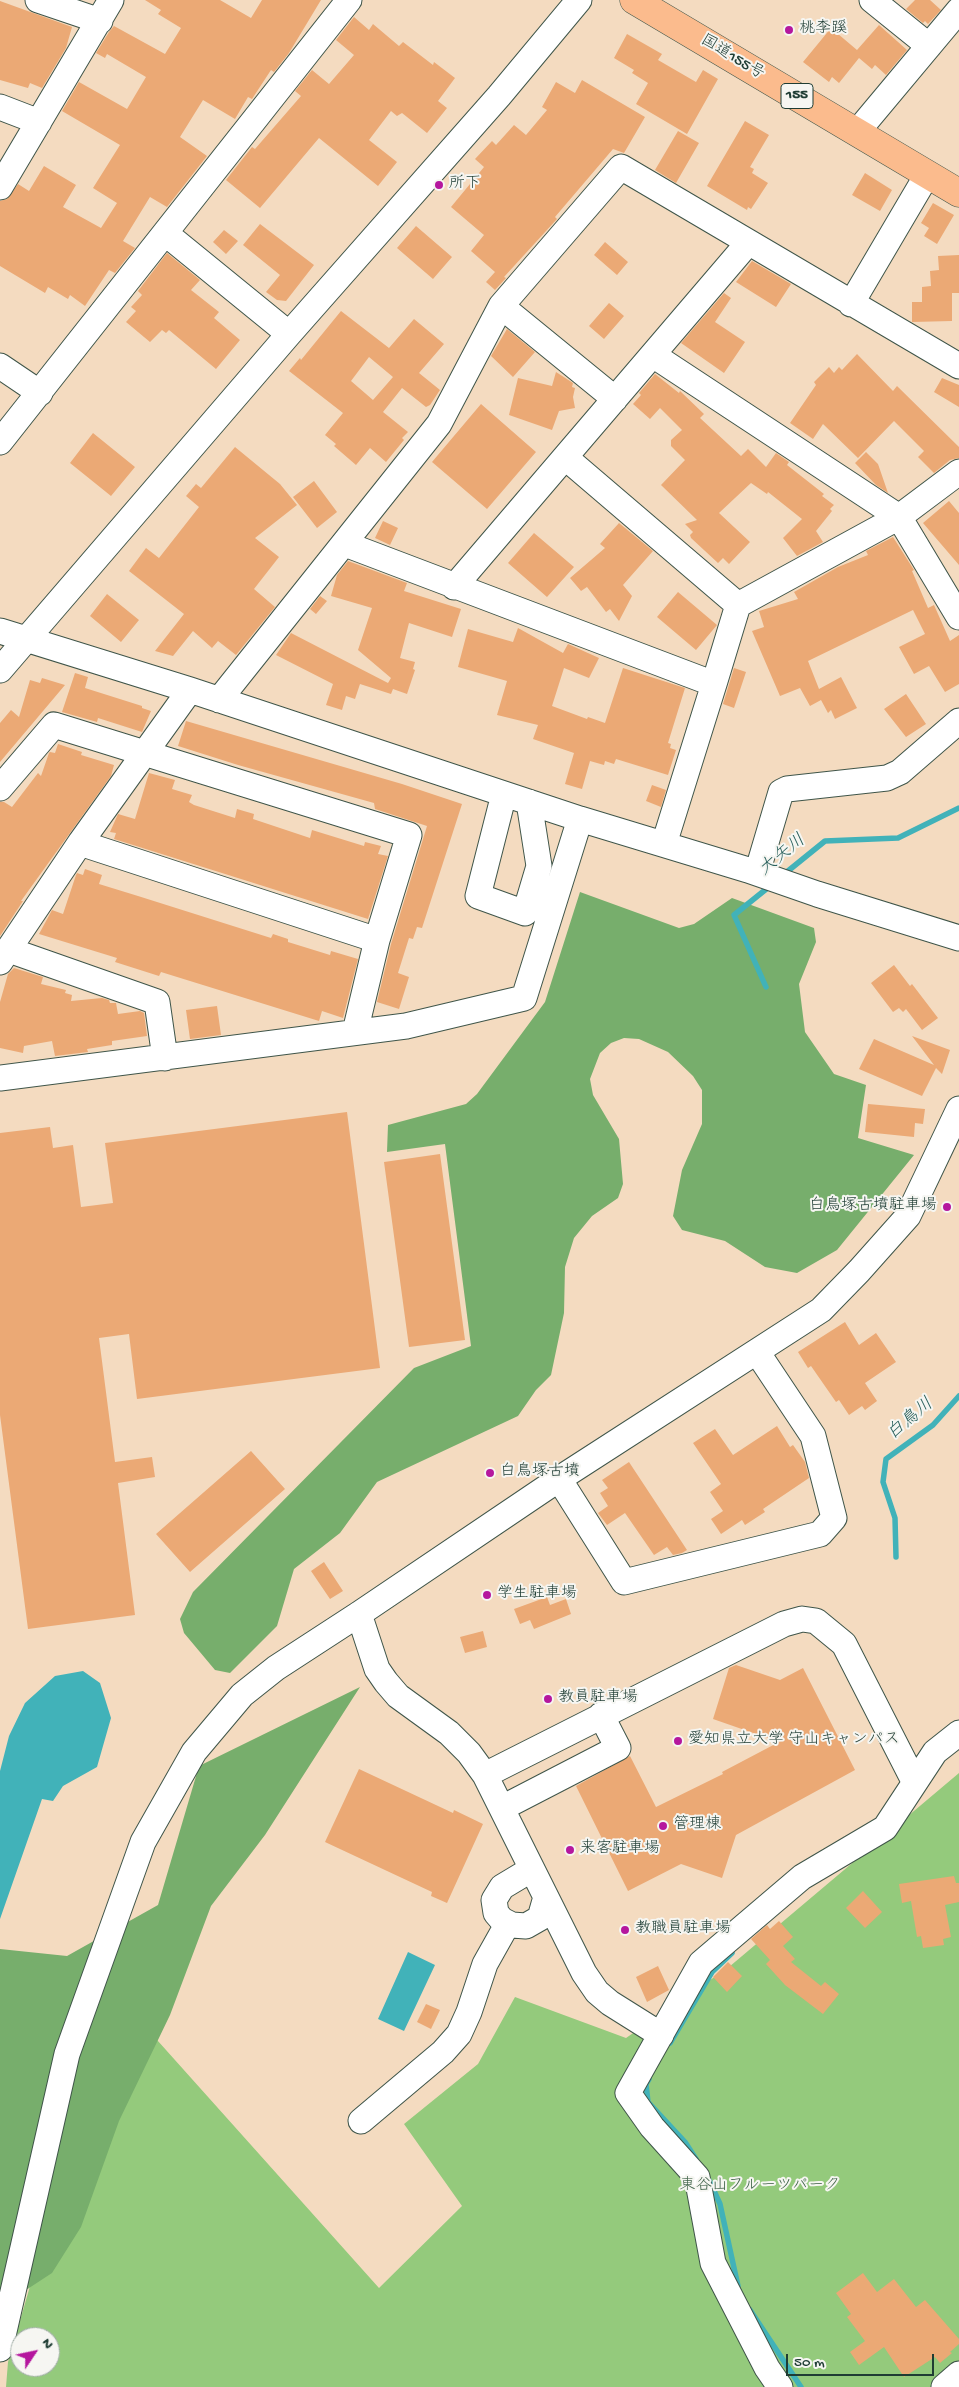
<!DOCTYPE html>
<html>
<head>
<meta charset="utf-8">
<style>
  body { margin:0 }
  #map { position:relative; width:959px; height:2387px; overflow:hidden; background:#f4dbc0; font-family:"Gochi Hand",sans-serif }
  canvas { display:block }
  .north { position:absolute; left:10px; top:2327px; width:50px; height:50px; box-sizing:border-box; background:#f6f6f2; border:1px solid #a0aca6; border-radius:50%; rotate:56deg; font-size:14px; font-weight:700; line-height:20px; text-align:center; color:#1f3d34 }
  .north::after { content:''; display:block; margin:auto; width:18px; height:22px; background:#b5179e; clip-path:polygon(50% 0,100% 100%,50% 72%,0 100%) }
  .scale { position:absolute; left:786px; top:2354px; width:148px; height:22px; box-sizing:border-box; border:2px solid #1f3d34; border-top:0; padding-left:6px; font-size:15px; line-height:18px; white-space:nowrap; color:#1f3d34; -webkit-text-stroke:4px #f6f6f2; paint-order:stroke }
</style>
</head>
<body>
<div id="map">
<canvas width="959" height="2387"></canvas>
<div class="north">N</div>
<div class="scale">50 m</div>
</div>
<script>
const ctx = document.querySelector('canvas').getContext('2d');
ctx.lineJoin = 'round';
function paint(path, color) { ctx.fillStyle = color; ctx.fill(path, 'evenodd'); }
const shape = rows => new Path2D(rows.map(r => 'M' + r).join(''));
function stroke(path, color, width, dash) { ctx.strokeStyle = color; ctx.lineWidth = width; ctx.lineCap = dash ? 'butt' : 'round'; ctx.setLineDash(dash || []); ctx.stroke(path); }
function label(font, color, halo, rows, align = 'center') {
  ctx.font = font + ' "Gochi Hand","Klee One",sans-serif'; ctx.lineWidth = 4; ctx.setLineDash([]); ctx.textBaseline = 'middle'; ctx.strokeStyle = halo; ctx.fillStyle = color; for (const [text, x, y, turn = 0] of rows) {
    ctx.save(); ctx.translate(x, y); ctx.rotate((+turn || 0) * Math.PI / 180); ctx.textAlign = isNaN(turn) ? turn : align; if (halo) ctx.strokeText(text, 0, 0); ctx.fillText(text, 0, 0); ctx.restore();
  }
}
const green = shape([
  [959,1773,959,2387,6,2387,8,2362,115,1993,379,2288,462,2206,404,2124,478,2064,515,1997,626,2038,729,1967],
  [20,2337,50,2337,50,2367,20,2367]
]);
const forest = shape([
  [580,892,679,928,694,924,732,898,814,928,816,942,799,984,805,1032,834,1074,866,1085,858,1138,914,1155,837,1250,797,1273,765,1267,725,1241,682,1230,673,1216,682,1170,702,1124,702,1090,693,1076,668,1052,639,1039,624,1038,611,1043,600,1053,590,1079,593,1095,619,1139,623,1184,618,1198,592,1216,574,1238,565,1267,564,1313,551,1375,536,1390,518,1416,377,1482,340,1533,294,1569,277,1626,230,1673,215,1670,184,1633,180,1619,193,1592,414,1368,471,1346,445,1144,387,1152,388,1125,466,1104,477,1094,545,1002],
  [360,1687,265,1835,211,1906,170,2015,119,2121,81,2227,52,2273,0,2307,0,1949,67,1956,158,1905,199,1766]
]);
const water = shape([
  [83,1671,100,1683,111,1718,97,1767,63,1786,53,1801,42,1799,0,1919,0,1771,9,1736,25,1703,55,1676],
  [408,1952,435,1965,404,2031,378,2019]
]);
const stream = shape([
  [783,875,825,841,898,838,959,808],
  [766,987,734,915,770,886],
  [896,1557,895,1518,883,1482,886,1459,933,1425,959,1396],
  [670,2043,712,1972,732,1953],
  [649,2079,646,2084,648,2102,685,2142,696,2159],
  [709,2180,720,2204,738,2286],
  [750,2310,801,2387]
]);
const building = shape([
  [145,0,220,0,251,18,262,0,321,0,289,53,274,72,271,70,252,99,248,97,235,119,203,100,180,137,207,156,167,207,150,197,123,241,135,248,115,273,109,270,85,306,70,295,68,299,48,287,45,293,0,266,0,201,7,199,18,184,29,191,44,166,76,185,63,207,101,228,117,203,93,188,120,145,62,111,79,82,127,109,146,77,107,54,105,58,96,53,109,32,114,26,165,54,181,28,158,14,161,10],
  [915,0,930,0,941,10,928,24,925,21,923,23,906,9],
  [0,1,72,27,66,48,42,88,30,83,28,88,0,80],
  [354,17,369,30,373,24,399,46,403,42,433,65,434,62,455,78,438,101,447,108,427,133,402,113,397,116,391,111,369,140,397,162,378,186,319,138,260,208,226,180,252,147,255,149,301,96,295,91,312,70,329,84,354,55,336,40],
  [879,25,907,50,886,75,875,65,872,69,859,58,839,83,832,77,829,82,803,62,831,28,857,50],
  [627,34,662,54,658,60,696,82,703,70,718,79,687,134,636,104,648,83,632,73,634,70,614,58],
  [582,80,645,117,624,153,613,149,555,217,557,219,504,277,506,278,495,290,486,282,495,272,471,251,484,235,451,207,484,167,475,159,492,141,496,145,514,125,526,135,547,110,542,107,556,82,575,93],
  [745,121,769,135,750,167,754,169,752,173,768,183,751,209,748,207,747,210,707,186],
  [678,131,699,143,676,183,655,170],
  [865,173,892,190,880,211,852,195],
  [933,203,954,215,937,244,924,236,929,228,921,223],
  [260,224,314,265,286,301,277,300,266,292,280,275,243,245],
  [416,226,452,257,433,279,397,248],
  [224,230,238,241,226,254,213,242],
  [605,242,628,262,617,275,594,255],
  [167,253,200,280,191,290,219,312,214,318,240,340,216,369,169,330,166,333,162,330,150,342,126,322,136,311,131,307,142,295,138,291],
  [959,255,959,293,952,293,952,321,912,322,912,302,922,302,922,287,931,286,930,271,939,270,938,256],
  [752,261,791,284,776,307,736,282],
  [724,293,731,298,715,322,745,342,724,373,681,343],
  [609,303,624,316,604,339,589,326],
  [341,311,389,348,414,319,444,344,419,373,440,390,430,405,426,407,402,388,383,412,408,432,402,438,404,440,386,462,370,448,356,465,334,446,336,444,325,435,343,413,289,371,300,358,301,360],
  [369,357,393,377,373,400,351,381],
  [507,329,535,352,513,377,491,356],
  [857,354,893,391,897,386,959,447,959,458,950,460,934,473,918,457,924,451,894,421,858,458,823,424,813,439,790,423,816,385,814,382,829,367,834,373,839,367,842,370],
  [556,372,573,383,572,387,575,388,573,397,575,408,559,411,552,430,509,415,518,378,552,386],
  [655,374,679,393,680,391,704,414,700,418,741,456,748,449,766,467,776,453,789,462,787,465,824,494,822,496,834,505,830,509,832,511,816,531,823,542,797,556,783,538,802,519,768,492,767,494,751,483,719,513,750,542,729,564,723,558,718,563,691,538,690,535,693,532,685,524,697,520,661,485,685,460,671,446,671,440,682,430,660,408,650,419,633,404,641,395,639,393],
  [942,378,959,385,959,407,934,392],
  [481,404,536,452,487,509,432,462],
  [93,433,135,467,111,496,70,463],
  [235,447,280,484,297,505,255,538,279,557,254,589,275,607,236,655,218,641,212,648,193,631,173,656,155,651,184,614,129,571,146,548,159,558,199,507,186,496,196,484,201,488],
  [866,452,878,464,888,493,876,485,855,463],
  [314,481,337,512,317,528,293,497],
  [949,501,959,513,959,565,923,523],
  [383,521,398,528,390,545,375,538],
  [619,523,653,551,623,585,632,596,619,621,610,609,606,612,587,587,581,591,570,578,605,548,600,544],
  [534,533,574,567,547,597,508,563],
  [893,537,914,570,912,571,928,608,934,605,950,641,959,635,959,684,945,692,929,666,914,674,899,647,925,634,913,610,808,661,819,689,841,677,857,708,835,719,831,710,828,713,821,700,810,706,800,688,780,696,752,631,764,627,759,611,798,599,794,592,838,567,868,555,866,551],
  [348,561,407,583,404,591,461,609,452,637,409,623,400,658,415,662,413,669,415,670,407,694,393,689,391,694,360,684,355,699,346,696,342,710,326,705,333,684,276,655,291,633,388,683,391,678,358,650,372,608,331,596,337,575],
  [678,592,717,625,696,650,657,617],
  [107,594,139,620,121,642,90,616],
  [320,596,327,601,316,614,310,609],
  [518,628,563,653,568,644,599,658,589,678,564,668,552,706,587,719,588,717,605,723,623,668,685,688,668,743,671,744,670,748,676,750,668,775,616,759,614,764,605,761,604,765,590,761,582,789,565,784,574,753,533,739,538,725,497,715,507,681,458,667,468,629,513,642],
  [734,668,746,672,734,708,723,704],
  [75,673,88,677,85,688,142,706,142,708,151,711,142,732,98,718,97,722,62,712],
  [42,678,65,685,0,762,0,723,11,710,19,717,30,680,40,683],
  [906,694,926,724,906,737,884,709],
  [186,721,402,784,462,804,422,928,417,927,413,939,409,938,398,973,409,977,399,1009,377,1002,391,944,427,826,375,809,374,803,238,765,178,746],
  [58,744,82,752,81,755,114,765,111,776,21,901,23,901,0,936,0,802,4,802,12,807,38,773,41,776,49,753,50,752,55,753],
  [149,773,175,780,172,789,192,795,189,802,194,805,235,818,237,809,254,814,253,819,310,838,312,830,364,846,365,842,381,846,378,854,388,856,368,919,114,839,116,833,110,832,118,814,135,819],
  [652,785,666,790,661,807,646,801],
  [85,869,102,875,99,884,138,896,271,938,273,934,288,939,288,942,330,955,331,951,358,959,343,1018,322,1011,319,1021,161,972,159,976,115,962,117,958,39,934,52,910,63,914,76,875,77,873,83,875],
  [894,965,910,986,912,984,938,1018,922,1030,906,1009,903,1012,899,1008,893,1012,871,983],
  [14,968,43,977,41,984,66,990,65,993,72,995,71,1001,102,998,109,1000,110,1003,116,1003,118,1014,140,1011,144,1013,147,1036,112,1041,112,1045,87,1049,88,1052,55,1056,52,1041,24,1046,23,1053,0,1048,0,1002,8,974],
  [217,1006,221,1035,190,1039,186,1010],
  [912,1036,950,1050,942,1074,936,1068,922,1096,859,1069,874,1039,934,1065],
  [868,1104,925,1109,923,1124,915,1123,914,1137,865,1132],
  [347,1112,380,1368,137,1399,129,1334,99,1338,115,1462,152,1457,155,1477,118,1483,135,1615,28,1629,0,1415,0,1133,50,1127,53,1148,73,1145,81,1207,113,1203,105,1143],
  [440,1154,465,1340,409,1347,384,1162],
  [845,1322,859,1345,876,1333,896,1362,865,1383,877,1401,865,1410,862,1406,849,1415,839,1400,836,1402,811,1366,808,1368,798,1352],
  [777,1426,790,1447,793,1445,805,1462,809,1478,763,1509,765,1512,745,1525,742,1520,721,1534,711,1519,723,1511,710,1492,721,1484,693,1443,715,1429,733,1455],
  [251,1451,285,1489,190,1572,156,1534],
  [629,1462,687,1550,682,1553,673,1555,667,1547,654,1555,625,1513,607,1525,598,1513,608,1506,600,1493,608,1488,602,1480],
  [324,1562,343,1591,330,1599,311,1571],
  [547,1597,550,1605,566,1599,571,1614,534,1629,530,1620,520,1624,514,1609],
  [483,1631,487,1647,465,1653,460,1637],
  [736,1665,780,1680,803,1668,855,1770,736,1835,722,1878,681,1864,628,1891,576,1786,630,1756,656,1807,723,1774,722,1772,779,1742,713,1719,729,1668],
  [359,1769,453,1813,454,1810,483,1824,447,1903,431,1896,432,1892,325,1842],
  [954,1876,956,1883,959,1883,959,1902,945,1905,951,1937,943,1939,944,1945,923,1948,921,1936,917,1937,911,1901,902,1903,899,1884],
  [863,1891,882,1912,865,1928,846,1908],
  [779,1921,793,1937,783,1946,795,1959,791,1962,821,1986,825,1982,839,1994,823,2014,785,1985,766,1964,770,1960,751,1939,767,1925,770,1929],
  [728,1962,742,1976,727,1992,713,1977],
  [658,1966,669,1990,647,2002,636,1977],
  [426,2004,440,2010,431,2029,417,2022],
  [863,2273,877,2292,894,2279,916,2307,925,2300,959,2339,959,2344,950,2352,952,2353,940,2363,935,2357,904,2377,884,2347,859,2365,850,2352,865,2341,847,2317,851,2314,836,2293]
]);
const minor = shape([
  [38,0,100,21],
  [872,0,929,46],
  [0,107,39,122],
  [857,132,959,10],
  [0,187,111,0],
  [165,233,289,334],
  [851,304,927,175],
  [501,306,615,399],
  [653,355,899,517,959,617],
  [0,366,40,393],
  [0,442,349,0],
  [566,458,738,605],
  [345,544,714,684,664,844],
  [454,587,748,243],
  [0,631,190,690,580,819,748,870,817,894,959,938],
  [0,670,289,334,499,96,579,0],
  [714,684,738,605,899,517,959,472],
  [219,700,439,424,501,306,621,167,959,366],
  [0,788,54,725,409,835,377,940,355,1032],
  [504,794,478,896,525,913,539,866,529,802],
  [80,843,377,940],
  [757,873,781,792,787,789,887,778,900,772,959,721],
  [9,950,157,1002,165,1058],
  [0,962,80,843,190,690],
  [0,1078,406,1026,524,998,580,819],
  [559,1479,624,1582,820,1534,834,1518,813,1436,757,1352],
  [359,1614,377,1669,386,1682,398,1696,449,1733,469,1753,485,1775,584,1973,597,1992,610,2003,661,2035],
  [485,1775,784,1624,802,1619,816,1621,844,1644,914,1781],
  [502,1808,618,1748,601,1715],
  [532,1869,502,1887,494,1900,496,1913,502,1920,512,1925,526,1926,540,1918,546,1897],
  [361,2121,443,2052,459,2034,469,2012,485,1964,508,1923],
  [0,2349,67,2054,143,1842,194,1752,242,1695,276,1668,359,1614,559,1479,821,1310,859,1271,908,1216,959,1109],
  [780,2387,767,2368,713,2263,697,2177,652,2127,628,2093,701,1963,802,1877,885,1828,935,1752,959,1733],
  [944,2387,959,2374]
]);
const highway = shape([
  [634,0,959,193]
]);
const markers = [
  [789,30,5,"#b5179e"],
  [439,185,5,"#b5179e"],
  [947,1207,5,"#b5179e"],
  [490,1473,5,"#b5179e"],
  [487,1595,5,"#b5179e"],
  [548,1699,5,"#b5179e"],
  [678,1741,5,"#b5179e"],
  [663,1826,5,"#b5179e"],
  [570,1850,5,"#b5179e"],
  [625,1930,5,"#b5179e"]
];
const shields = [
  [797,96,32]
];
const shieldNames = [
  ["155",797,96]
];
const poiNames = [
  ["桃李蹊",799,30],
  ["所下",449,185],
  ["白鳥塚古墳駐車場",937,1207,"right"],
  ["白鳥塚古墳",500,1473],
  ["学生駐車場",497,1595],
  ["教員駐車場",558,1699],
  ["愛知県立大学 守山キャンパス",688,1741],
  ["管理棟",673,1826],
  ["来客駐車場",580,1850],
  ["教職員駐車場",635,1930]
];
const streetNames = [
  ["国道155号",732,58,31]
];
const parkNames = [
  ["東谷山フルーツパーク",760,2187]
];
const waterNames = [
  ["大矢川",783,856,-39],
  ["白鳥川",911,1420,-40]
];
paint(green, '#94ca7c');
paint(forest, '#77ae6c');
paint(water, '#41b2b9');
stroke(stream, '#41b2b9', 5.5);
paint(building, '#eba975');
stroke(minor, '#3f5549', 27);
stroke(highway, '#3f5549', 29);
stroke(minor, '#fff', 25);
stroke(highway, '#fbbb8d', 28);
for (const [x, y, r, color] of markers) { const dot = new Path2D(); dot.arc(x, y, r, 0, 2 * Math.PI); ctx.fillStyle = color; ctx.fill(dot); stroke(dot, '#f6f6f2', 2); }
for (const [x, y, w] of shields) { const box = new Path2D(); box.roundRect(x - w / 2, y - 12.5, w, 25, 4); ctx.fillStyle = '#f6f6f2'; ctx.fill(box); stroke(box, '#1f3d34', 1); }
label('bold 15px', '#1f3d34', null, shieldNames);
label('16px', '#1f3d34', '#f6f6f2', poiNames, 'left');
label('16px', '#1f3d34', '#f6f6f2', streetNames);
label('16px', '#3c6046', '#f6f6f2', parkNames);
label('italic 18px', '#29605c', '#f6f6f2', waterNames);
</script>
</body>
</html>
